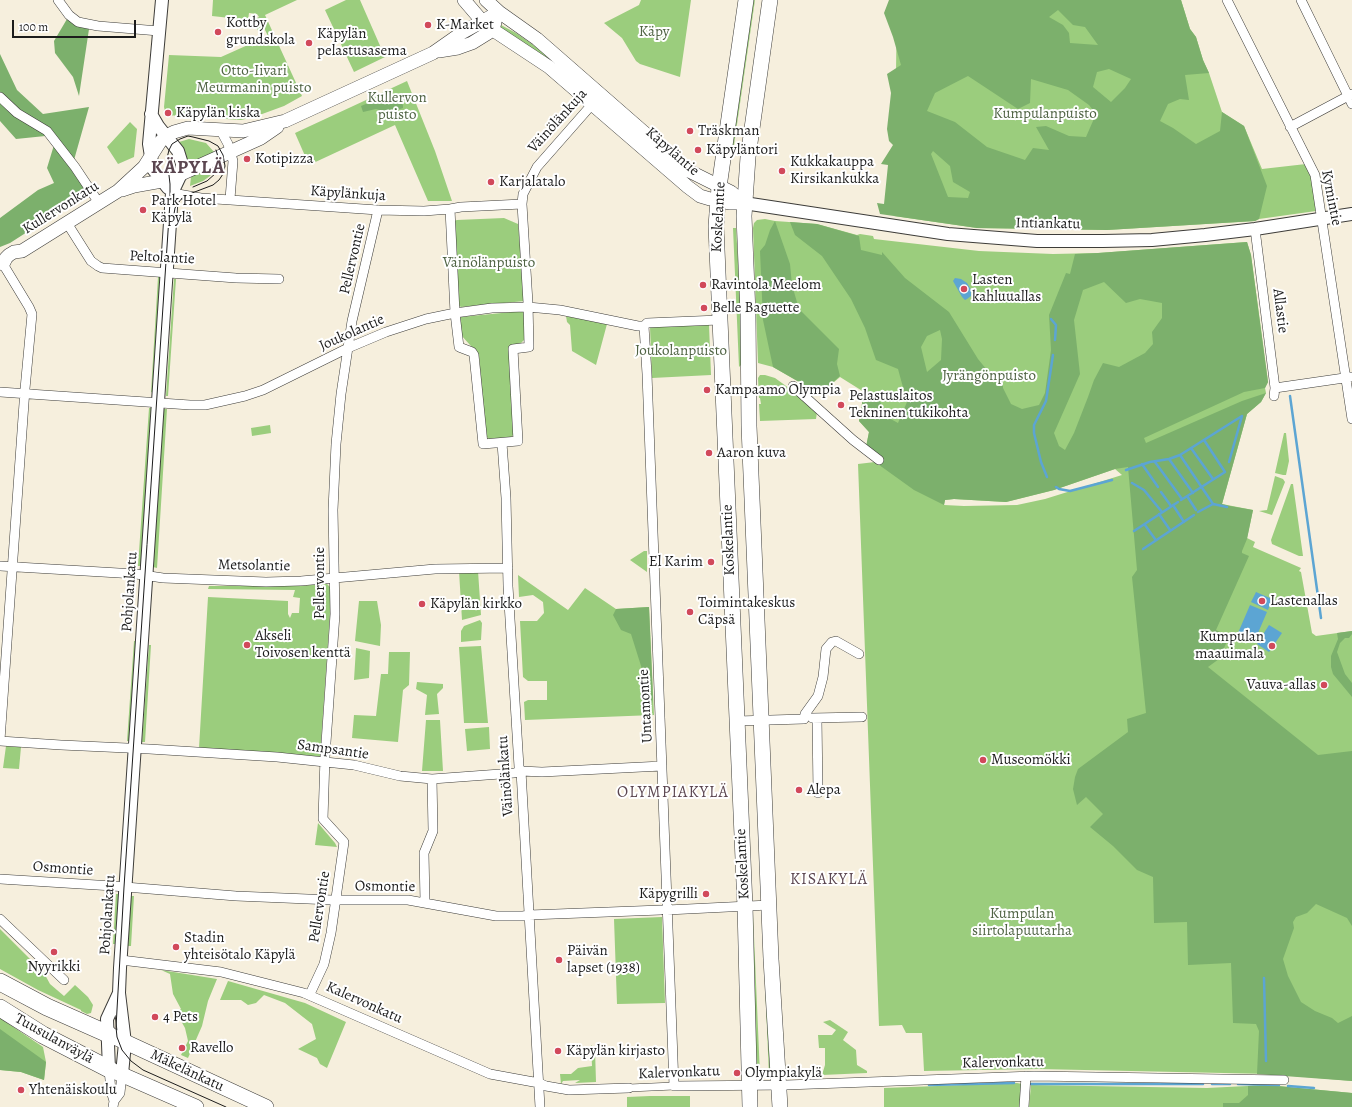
<!DOCTYPE html>
<html>
<head>
<meta charset="utf-8">
<style>
  body { margin:0 }
  #map { position:relative; width:1352px; height:1107px; overflow:hidden; background:#f6efdd; font-family:Alegreya,serif }
  canvas { display:block }
  .scale { position:absolute; left:12px; top:20px; width:124px; height:18px; box-sizing:border-box; border:2px solid #1c1c1c; border-top:0; padding-left:5px; font-size:12px; line-height:14px; white-space:nowrap; color:#1c1c1c; -webkit-text-stroke:3px #fff; paint-order:stroke }
</style>
</head>
<body>
<div id="map">
<canvas width="1352" height="1107"></canvas>
<div class="scale">100 m</div>
</div>
<script>
const ctx = document.querySelector('canvas').getContext('2d');
ctx.lineJoin = 'round';
function paint(path, color) { ctx.fillStyle = color; ctx.fill(path, 'evenodd'); }
const shape = rows => new Path2D(rows.map(r => 'M' + r).join(''));
function stroke(path, color, width, dash) { ctx.strokeStyle = color; ctx.lineWidth = width; ctx.lineCap = dash ? 'butt' : 'round'; ctx.setLineDash(dash || []); ctx.stroke(path); }
function label(font, color, halo, rows, align = 'center') {
  ctx.font = font + ' Alegreya,serif'; ctx.lineWidth = 4; ctx.setLineDash([]); ctx.textBaseline = 'middle'; ctx.strokeStyle = halo; ctx.fillStyle = color; for (const [text, x, y, turn = 0] of rows) {
    ctx.save(); ctx.translate(x, y); ctx.rotate((+turn || 0) * Math.PI / 180); ctx.textAlign = isNaN(turn) ? turn : align; if (halo) ctx.strokeText(text, 0, 0); ctx.fillText(text, 0, 0); ctx.restore();
  }
}
const green = shape([
  [213,0,297,0,265,15,302,96,284,106,254,117,241,120,166,115,164,107,169,55,221,57,268,36,264,28,258,31,253,20,259,17,257,14,249,13,248,20,212,16],
  [346,0,360,0,385,57,354,72,325,10],
  [641,0,691,0,680,77,640,64,636,61,622,38,604,23,639,5],
  [751,0,755,0,732,159,729,159],
  [897,0,1181,0,1190,29,1196,37,1203,60,1209,73,1222,112,1244,126,1262,169,1306,164,1312,178,1316,211,1259,219,1255,221,1107,230,977,228,894,216],
  [501,25,516,33,539,49,586,89,589,96,498,26],
  [407,81,435,151,452,201,428,201,395,125,309,165,295,133],
  [130,122,137,129,134,157,118,164,107,147],
  [189,139,206,143,215,153,188,165,186,155,179,142],
  [217,164,214,170,210,176,203,181,190,186,191,177,194,175],
  [504,218,518,224,525,301,461,307,458,305,454,221,457,220],
  [765,219,775,221,817,224,857,235,860,234,873,236,874,239,979,251,1053,254,1098,253,1247,242,1251,255,1268,382,1265,388,1266,393,1261,402,1247,414,1222,504,1253,510,1247,538,1255,542,1253,547,1301,568,1299,571,1301,572,1312,633,1316,636,1352,631,1352,1081,1270,1074,1038,1069,924,1071,922,1033,906,1033,902,1025,879,1026,858,464,875,462,865,452,869,432,859,421,864,392,840,377,820,394,773,367,758,363,753,228,754,223,757,220],
  [1115,469,1122,475,1045,499,1017,505,964,506,944,505,945,500,954,499,1006,502,1054,490],
  [733,228,736,228,741,307,741,365,739,367],
  [158,277,160,277,153,393,151,392],
  [174,279,176,279,168,396,166,396],
  [522,311,525,314,524,340,520,344,509,346,514,425,513,435,510,439,491,441,485,435,479,355,461,335,459,319,461,317],
  [566,316,607,324,596,365,572,351,570,325,567,322],
  [709,325,711,375,652,378,650,327],
  [760,375,765,375,775,378,793,391,817,412,816,419,760,421,759,404,761,404,760,398,759,398,758,378],
  [149,408,151,408,141,566,138,566],
  [164,409,167,409,157,568,153,567],
  [270,425,271,433,252,436,251,428],
  [1284,433,1286,433,1289,461,1286,475,1283,475,1275,473],
  [1275,476,1283,479,1285,482,1272,515,1259,511,1267,510],
  [1291,484,1293,484,1303,556,1299,556,1272,544,1271,540],
  [644,551,647,551,647,572,630,560],
  [459,571,478,571,481,615,462,620],
  [518,575,568,610,585,588,616,609,649,607,654,715,525,720,524,702,528,700,547,700,547,681,528,681,523,677,520,621,537,621,544,613,543,602,533,595,519,597],
  [327,584,330,587,330,614,320,757,199,748,208,597,288,601,288,614,290,618,292,613,299,613,300,598,293,597,295,590,208,589,209,586,298,586],
  [359,601,377,601,381,625,380,646,355,641],
  [480,620,482,623,481,640,461,642,461,631,464,626],
  [134,641,136,641,129,741,127,741],
  [149,645,151,645,145,742,142,742],
  [481,646,488,723,464,723,459,647],
  [356,648,370,651,369,678,354,680],
  [389,652,410,652,409,685,403,690,398,742,352,738,354,715,376,716,381,674,388,674],
  [417,682,443,684,443,688,437,694,439,714,425,715,427,695,416,689],
  [426,720,440,720,443,771,422,771],
  [489,727,490,749,467,751,465,729],
  [6,746,21,747,19,769,3,768],
  [318,823,335,843,337,847,315,845],
  [116,894,119,894,116,944,113,944],
  [131,896,134,896,131,946,128,946],
  [753,913,760,1075,756,1076],
  [762,913,772,1076,769,1076],
  [662,917,665,1003,617,1004,614,919],
  [0,929,44,973,50,984,64,996,75,985,88,997,93,1005,91,1013,87,1014,81,1011,81,1010,38,990,0,969],
  [161,970,217,979,208,1001,202,1026,188,1058,181,1055,188,1041,185,1028,176,1012,181,1009,173,994,170,974],
  [228,981,305,1003,346,1022,327,1068,320,1064,317,1058,298,1049,316,1039,312,1024,285,1003,264,995,256,1003,248,1005,241,1000,220,1000],
  [0,1018,43,1047,46,1062,44,1080,21,1072,0,1070],
  [830,1020,848,1032,843,1040,856,1050,857,1065,867,1071,867,1073,822,1075,825,1065,825,1048,819,1048,818,1035,832,1035,836,1030,823,1022],
  [591,1045,595,1049,596,1082,575,1083,580,1080,563,1081,561,1084,560,1074,571,1074,578,1068,592,1066],
  [1017,1083,1022,1084,1020,1107,884,1107,884,1088],
  [1031,1085,1207,1088,1267,1085,1352,1093,1352,1107,1029,1107],
  [650,1096,690,1096,690,1107,627,1107,627,1097]
]);
const forest = shape([
  [889,0,1181,0,1190,29,1196,37,1203,60,1209,73,1185,75,1189,100,1180,99,1168,104,1160,121,1173,128,1196,144,1220,131,1222,112,1244,126,1267,186,1259,219,1255,221,1107,230,977,228,880,214,877,203,884,204,888,165,881,164,893,145,889,141,887,129,891,93,887,74,901,65,893,37,884,13],
  [1058,10,1073,25,1085,27,1098,45,1070,43,1069,33,1063,25,1049,17],
  [1109,69,1131,79,1125,88,1111,102,1093,87,1097,72],
  [968,76,1018,109,1030,103,1031,79,1068,90,1089,105,1096,114,1086,137,1069,136,1046,126,1036,127,1049,150,1033,148,1025,160,987,147,955,122,927,111,935,93],
  [933,151,950,166,953,182,970,192,968,198,948,197,931,154],
  [67,19,89,29,79,96,73,77,55,53,54,41],
  [0,54,17,90,43,114,89,107,74,160,55,135,16,139,0,121],
  [380,98,386,101,398,100,403,105,403,108,389,113,376,109,363,112,361,106],
  [54,145,88,193,10,243,0,247,0,218,38,190,54,183,47,168],
  [775,221,790,264,792,285,799,309,839,349,837,364,840,376,820,394,773,367,763,320,760,251,765,245,770,230],
  [790,222,817,224,859,236,861,250,882,255,882,252,905,278,949,312,978,359,991,375,1003,382,1003,388,1011,404,1022,409,1039,405,1045,393,1051,350,1049,315,1066,273,1070,274,1075,254,1098,253,1247,242,1251,255,1268,382,1265,388,1244,392,1144,438,1146,443,1242,401,1266,393,1261,402,1247,414,1222,504,1230,506,1253,510,1247,539,1242,551,1242,553,1249,556,1216,630,1229,637,1219,659,1208,667,1318,755,1352,751,1352,926,1347,918,1316,904,1307,913,1296,917,1293,922,1294,928,1283,959,1288,976,1301,1002,1315,1011,1332,1018,1338,1023,1352,1016,1352,1081,1257,1074,1259,1031,1256,1024,1233,1023,1231,963,1188,965,1187,922,1154,923,1153,877,1137,870,1113,846,1090,827,1103,814,1086,797,1077,805,1073,789,1075,777,1078,769,1128,732,1127,719,1146,713,1132,577,1137,570,1128,467,1115,469,1054,490,1006,502,954,499,945,500,944,505,914,490,875,462,865,452,869,432,859,421,864,392,877,395,887,417,898,423,907,402,898,369,876,360,865,328,851,299,822,256,795,235],
  [1104,282,1126,303,1140,299,1162,303,1162,318,1152,332,1153,344,1145,353,1119,367,1103,363,1094,380,1088,397,1074,433,1065,450,1059,446,1054,433,1080,374,1074,320,1083,290],
  [940,330,942,339,941,360,927,372,921,347,927,336],
  [649,607,653,698,650,714,647,685,631,634,621,630,613,615,616,609],
  [1352,631,1352,634,1349,638,1345,638,1340,643,1337,652,1345,674,1352,683,1352,697,1333,674,1331,667,1331,656,1338,639,1337,633],
  [0,1029,46,1062,44,1080,21,1072,0,1070],
  [1267,1085,1352,1093,1352,1107,1223,1107,1223,1103,1239,1103,1248,1095,1248,1086]
]);
const water = shape([
  [955,278,961,279,967,283,971,290,971,296,967,299,965,300,962,297,953,281],
  [1256,592,1272,599,1268,610,1251,602],
  [1250,605,1267,612,1255,640,1238,633],
  [1269,625,1282,633,1269,652,1257,644]
]);
const stream = shape([
  [1051,319,1056,325,1055,340],
  [1290,396,1321,618],
  [1191,448,1213,479],
  [1180,455,1213,504,1227,507],
  [1169,459,1193,493],
  [1155,462,1182,499],
  [1229,462,1242,416],
  [1142,464,1158,487],
  [1126,470,1150,462,1169,459,1180,455,1242,416],
  [1047,477,1041,462,1034,433,1034,425,1046,401,1053,355],
  [1132,483,1144,490,1162,512],
  [1056,487,1059,489,1070,491,1112,480],
  [1161,492,1171,506],
  [1187,496,1196,510],
  [1181,500,1225,472,1204,440],
  [1173,505,1184,522],
  [1198,512,1213,504],
  [1159,514,1170,530],
  [1145,525,1155,539],
  [1134,531,1178,502],
  [1143,549,1194,515],
  [1264,978,1266,1061],
  [1031,1084,1203,1084],
  [1212,1084,1230,1084],
  [1238,1084,1279,1085],
  [929,1085,1014,1083],
  [1288,1086,1314,1088]
]);
const pedestrian = shape([
  [629,1088,674,1086]
]);
const minor = shape([
  [58,0,69,15,78,22,98,26,159,31],
  [1227,0,1315,175,1352,419],
  [1301,0,1352,104],
  [0,97,17,113,47,131,75,167,99,203],
  [1290,127,1352,94],
  [221,131,228,144,233,161,230,199],
  [172,193,201,198,378,210,424,211,450,209,461,207,522,204],
  [450,209,455,313,459,347,472,352,474,355,483,444,518,441,513,349,529,347,528,303,522,204,523,194,537,167,595,101],
  [67,223,91,261,98,266,102,268,236,278,279,279],
  [1255,229,1275,388,1274,396],
  [644,326,647,374,674,1086,786,1085,1034,1076,1284,1080],
  [793,386,853,440,879,460],
  [1275,388,1351,377],
  [0,392,190,405,205,405,245,396,263,390,348,348,386,332,426,319,455,313,492,308,528,307,560,310,638,326,644,326,647,323,719,320],
  [502,443,506,498,508,586,519,767,521,771,540,1107],
  [0,566,136,574,163,578,266,582,301,581,435,569,508,568],
  [812,718,862,717],
  [817,718,818,793],
  [737,721,804,719,805,714,818,696,823,677,826,649,832,642,836,641,859,654],
  [0,740,25,389,32,314,29,307,3,264],
  [0,741,61,745,149,749,277,757,354,765,400,776,432,779,514,773,521,771,542,772,662,766],
  [0,879,113,886,236,896,332,900,408,900,496,916,523,916,529,915,661,910],
  [425,902,424,853,433,831,432,779],
  [667,910,769,905],
  [0,919,64,980],
  [121,960,221,972,304,993,490,1074,539,1083,546,1086,569,1090,629,1088],
  [310,994,324,964,331,933,344,842,323,819,325,757,335,614,333,510,336,444,341,394,352,321,378,210],
  [109,1069,111,1091,114,1101,113,1107],
  [114,1101,120,1093,122,1074],
  [1024,1107,1026,1076]
]);
const tertiary = shape([
  [162,0,149,144,153,169,168,188],
  [744,203,948,234,1037,241,1103,241,1152,240,1205,235,1255,229,1352,214],
  [109,1069,107,1019,119,993],
  [122,1074,125,1043,119,993,120,968,172,193,181,174,182,164,178,151,158,126,151,114]
]);
const secondary = shape([
  [464,0,482,21,493,30,549,67,688,187,700,196,710,199,729,203,744,203],
  [486,0,499,12,537,39,687,170,731,192,744,203],
  [439,51,458,48,472,43,493,30,495,22],
  [122,190,134,186,162,181,181,174,261,138,277,127],
  [3,264,6,258,9,255,14,252,22,251,118,191,144,167,160,142,166,136,174,132,188,128,243,131,285,121,433,53,463,32,499,12]
]);
const primary = shape([
  [746,0,719,187,716,226,745,906,750,1107],
  [770,0,748,157,744,216,748,314,749,426,771,959,780,1107],
  [108,1034,266,1107],
  [109,1069,196,1107]
]);
const motorway = shape([
  [0,982,47,1007,108,1034],
  [0,1008,43,1035,109,1069]
]);
const tram = shape([
  [193,187,207,181,216,173,219,165,219,160,216,150],
  [173,220,175,208,181,199,192,193,213,185,219,180,223,174,225,166,223,155,218,146,209,141,193,137,188,136,180,139,172,144,169,150,167,158,170,184,170,202,124,887,116,1027,117,1037,122,1050,131,1061,143,1070,226,1107]
]);
const markers = [
  [428,25,4,"#d1495b"],
  [218,32,4,"#d1495b"],
  [309,43,4,"#d1495b"],
  [168,113,4,"#d1495b"],
  [690,131,4,"#d1495b"],
  [698,150,4,"#d1495b"],
  [247,159,4,"#d1495b"],
  [782,171,4,"#d1495b"],
  [491,182,4,"#d1495b"],
  [143,210,4,"#d1495b"],
  [703,285,4,"#d1495b"],
  [964,289,4,"#d1495b"],
  [704,308,4,"#d1495b"],
  [707,390,4,"#d1495b"],
  [841,405,4,"#d1495b"],
  [709,453,4,"#d1495b"],
  [711,562,4,"#d1495b"],
  [1262,601,4,"#d1495b"],
  [422,604,4,"#d1495b"],
  [690,612,4,"#d1495b"],
  [247,645,4,"#d1495b"],
  [1272,646,4,"#d1495b"],
  [1324,685,4,"#d1495b"],
  [983,760,4,"#d1495b"],
  [799,790,4,"#d1495b"],
  [706,894,4,"#d1495b"],
  [176,947,4,"#d1495b"],
  [54,952,4,"#d1495b"],
  [559,960,4,"#d1495b"],
  [155,1017,4,"#d1495b"],
  [182,1048,4,"#d1495b"],
  [558,1051,4,"#d1495b"],
  [737,1073,4,"#d1495b"],
  [21,1090,4,"#d1495b"]
];
const poiNames = [
  ["Kottby",226,23],
  ["grundskola",226,40],
  ["K-Market",436,25],
  ["Käpylän",317,34],
  ["pelastusasema",317,51],
  ["Käpylän kiska",176,113],
  ["Träskman",698,131],
  ["Käpyläntori",706,150],
  ["Kotipizza",255,159],
  ["Kukkakauppa",790,162],
  ["Kirsikankukka",790,179],
  ["Karjalatalo",499,182],
  ["Park Hotel",151,201],
  ["Käpylä",151,218],
  ["Lasten",972,280],
  ["kahluuallas",972,297],
  ["Ravintola Meelom",711,285],
  ["Belle Baguette",712,308],
  ["Kampaamo Olympia",715,390],
  ["Pelastuslaitos",849,396],
  ["Tekninen tukikohta",849,413],
  ["Aaron kuva",717,453],
  ["El Karim",703,562,"right"],
  ["Lastenallas",1270,601],
  ["Toimintakeskus",698,603],
  ["Cäpsä",698,620],
  ["Käpylän kirkko",430,604],
  ["Akseli",255,636],
  ["Toivosen kenttä",255,653],
  ["Kumpulan",1264,637,"right"],
  ["maauimala",1264,654,"right"],
  ["Vauva-allas",1316,685,"right"],
  ["Museomökki",991,760],
  ["Alepa",807,790],
  ["Käpygrilli",698,894,"right"],
  ["Stadin",184,938],
  ["yhteisötalo Käpylä",184,955],
  ["Päivän",567,951],
  ["lapset (1938)",567,968],
  ["Nyyrikki",54,967,"center"],
  ["4 Pets",163,1017],
  ["Ravello",190,1048],
  ["Käpylän kirjasto",566,1051],
  ["Olympiakylä",745,1073],
  ["Yhtenäiskoulu",29,1090]
];
const parkNames = [
  ["Käpy",654,32],
  ["Otto-Iivari",254,71],
  ["Meurmanin puisto",254,88],
  ["Kullervon",397,98],
  ["puisto",397,115],
  ["Kumpulanpuisto",1045,114],
  ["Väinölänpuisto",489,263],
  ["Joukolanpuisto",681,351],
  ["Jyrängönpuisto",989,376],
  ["Kumpulan",1022,914],
  ["siirtolapuutarha",1022,931]
];
const streetNames = [
  ["Väinölänkuja",558,121,-48],
  ["Käpyläntie",672,152,41],
  ["Käpylänkuja",348,194,4],
  ["Kymintie",1331,198,79],
  ["Kullervonkatu",61,208,-32],
  ["Koskelantie",719,217,-87],
  ["Intiankatu",1048,224,1],
  ["Peltolantie",162,258,3],
  ["Pellervontie",353,259,-77],
  ["Allastie",1280,311,83],
  ["Joukolantie",352,333,-24],
  ["Koskelantie",729,540,-92],
  ["Metsolantie",254,566,1],
  ["Pellervontie",320,583,-90],
  ["Pohjolankatu",130,592,-86],
  ["Untamontie",646,706,-93],
  ["Sampsantie",333,750,8],
  ["Väinölänkatu",506,776,-94],
  ["Koskelantie",743,864,-93],
  ["Osmontie",63,869,4],
  ["Osmontie",385,887,1],
  ["Pellervontie",320,907,-81],
  ["Pohjolankatu",108,915,-86],
  ["Kalervonkatu",364,1003,24],
  ["Tuusulanväylä",54,1039,29],
  ["Kalervonkatu",1003,1063,-1],
  ["Mäkelänkatu",187,1071,25],
  ["Kalervonkatu",679,1073,-2]
];
const neighbourhoodNames = [
  ["OLYMPIAKYLÄ",673,793],
  ["KISAKYLÄ",829,880]
];
const districtNames = [
  ["KÄPYLÄ",188,168]
];
paint(green, '#9bcd7d');
paint(forest, '#7cb06c');
paint(water, '#5ca5d3');
stroke(stream, '#5ca5d3', 2.5);
stroke(pedestrian, '#3d3c39', 8);
stroke(minor, '#3d3c39', 10);
stroke(tertiary, '#3d3c39', 14);
stroke(secondary, '#3d3c39', 14);
stroke(primary, '#3d3c39', 16);
stroke(motorway, '#3d3c39', 18);
stroke(pedestrian, '#fff', 7);
stroke(minor, '#fff', 9);
stroke(tertiary, '#fff', 12);
stroke(secondary, '#fff', 13);
stroke(primary, '#fff', 15);
stroke(motorway, '#fff', 17);
stroke(tram, '#1c1c1c', 1);
for (const [x, y, r, color] of markers) { const dot = new Path2D(); dot.arc(x, y, r, 0, 2 * Math.PI); ctx.fillStyle = color; ctx.fill(dot); stroke(dot, '#fff', 1.5); }
label('15px', '#1c1c1c', '#fff', poiNames, 'left');
label('15px', '#4f6343', '#fff', parkNames);
label('15px', '#1c1c1c', '#fff', streetNames);
ctx.letterSpacing = '1px';
label('16px', '#5b4650', '#fff', neighbourhoodNames);
ctx.letterSpacing = '0px';
ctx.letterSpacing = '1px';
label('bold 19px', '#5b4650', '#fff', districtNames);
ctx.letterSpacing = '0px';
</script>
</body>
</html>
